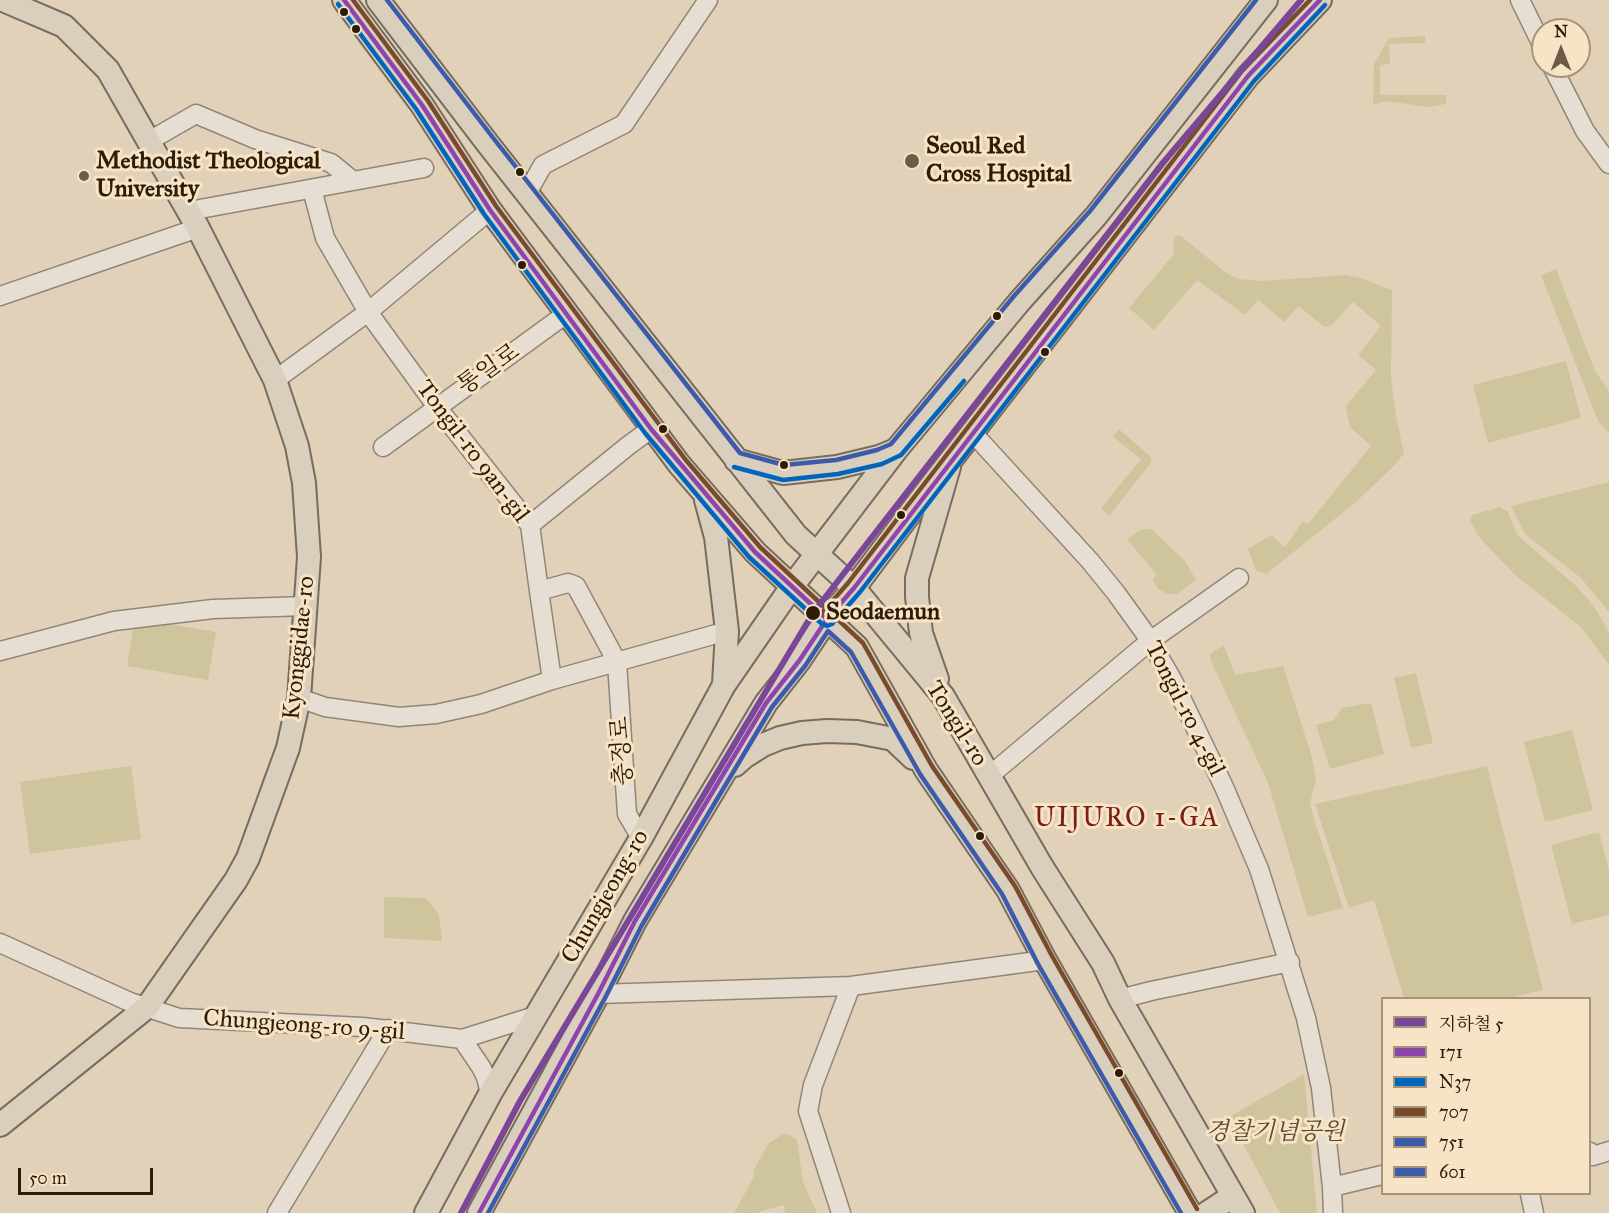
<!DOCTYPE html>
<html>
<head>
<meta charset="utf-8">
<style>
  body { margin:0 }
  #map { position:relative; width:1609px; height:1213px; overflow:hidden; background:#e2d1b9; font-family:"IM FELL Great Primer","Noto Serif KR",serif }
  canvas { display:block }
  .legend { position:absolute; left:1381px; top:997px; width:210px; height:198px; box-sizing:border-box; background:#f7e3c6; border:2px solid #a6937a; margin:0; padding:8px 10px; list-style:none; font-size:18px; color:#2c1c08 }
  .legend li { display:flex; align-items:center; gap:12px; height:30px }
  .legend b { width:30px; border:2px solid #a6937a }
  .north { position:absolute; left:1531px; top:18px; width:60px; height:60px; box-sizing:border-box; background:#f7e3c6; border:2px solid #a6937a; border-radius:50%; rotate:0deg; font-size:16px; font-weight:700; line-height:24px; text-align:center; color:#2c1c08 }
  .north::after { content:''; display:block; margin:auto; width:21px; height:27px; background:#6c5b46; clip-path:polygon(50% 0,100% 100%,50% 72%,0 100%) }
  .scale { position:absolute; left:18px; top:1168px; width:135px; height:27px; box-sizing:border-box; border:3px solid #2c1c08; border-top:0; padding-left:8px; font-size:18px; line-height:21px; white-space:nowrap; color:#2c1c08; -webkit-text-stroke:4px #f7e3c6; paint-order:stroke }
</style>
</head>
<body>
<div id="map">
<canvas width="1609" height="1213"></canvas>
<ul class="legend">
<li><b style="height:8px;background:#794698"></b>지하철 5</li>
<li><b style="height:8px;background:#8e44ad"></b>171</li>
<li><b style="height:8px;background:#0065bd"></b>N37</li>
<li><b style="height:8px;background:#7a4b2a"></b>707</li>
<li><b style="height:8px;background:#3d5bab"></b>751</li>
<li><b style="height:8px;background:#3d5bab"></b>601</li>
</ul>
<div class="north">N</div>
<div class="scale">50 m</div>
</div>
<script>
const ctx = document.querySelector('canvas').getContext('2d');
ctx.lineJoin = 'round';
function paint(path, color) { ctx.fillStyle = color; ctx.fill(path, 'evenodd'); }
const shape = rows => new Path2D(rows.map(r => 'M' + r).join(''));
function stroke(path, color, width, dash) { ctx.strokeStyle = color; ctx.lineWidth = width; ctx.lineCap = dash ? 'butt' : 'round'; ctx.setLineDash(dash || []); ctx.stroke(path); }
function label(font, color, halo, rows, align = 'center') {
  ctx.font = font + ' "IM FELL Great Primer","Noto Serif KR",serif'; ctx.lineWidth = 6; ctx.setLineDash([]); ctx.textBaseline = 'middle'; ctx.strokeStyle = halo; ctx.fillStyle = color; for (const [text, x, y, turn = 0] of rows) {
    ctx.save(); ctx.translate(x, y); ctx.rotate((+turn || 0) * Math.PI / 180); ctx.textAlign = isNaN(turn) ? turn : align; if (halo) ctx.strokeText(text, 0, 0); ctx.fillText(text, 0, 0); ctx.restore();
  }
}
const green = shape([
  [1425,36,1425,43,1389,44,1390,64,1380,65,1380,95,1446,95,1446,104,1428,107,1387,101,1373,105,1374,64,1389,38],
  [1175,236,1181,236,1225,272,1237,279,1262,281,1346,275,1360,278,1392,290,1391,378,1396,416,1404,453,1395,465,1356,502,1266,574,1256,570,1248,549,1271,535,1285,547,1303,521,1308,524,1371,446,1350,427,1346,406,1376,370,1358,355,1381,326,1353,302,1331,326,1324,327,1299,306,1284,322,1258,300,1245,315,1197,280,1154,330,1129,308,1174,254,1173,243],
  [1556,269,1595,371,1609,391,1609,433,1598,421,1541,275],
  [1566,361,1581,418,1488,443,1473,385],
  [1119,429,1152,458,1150,464,1109,516,1101,508,1141,459,1113,437],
  [1609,482,1609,612,1581,578,1525,534,1511,506],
  [1500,507,1508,512,1518,536,1574,584,1588,599,1598,613,1609,633,1609,665,1582,628,1514,574,1479,537,1470,521,1472,515],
  [1151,529,1185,561,1196,580,1177,594,1167,594,1157,588,1153,579,1156,574,1127,539,1140,530],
  [135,618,216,632,208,680,127,666],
  [1224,645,1235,675,1283,666,1311,754,1316,779,1310,804,1314,819,1343,908,1308,917,1268,783,1211,661,1210,654],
  [1416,673,1433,743,1411,748,1394,678],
  [1371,703,1384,754,1330,769,1316,725,1334,720,1342,708],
  [1572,730,1593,810,1545,822,1524,742],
  [131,766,141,839,30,854,20,782],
  [1487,766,1543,990,1509,998,1404,998,1374,900,1349,908,1315,804],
  [1599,832,1609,870,1609,915,1572,924,1551,845],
  [384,897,426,898,439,914,442,941,384,938],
  [1304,1074,1317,1213,1280,1213,1229,1117],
  [783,1134,790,1135,797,1140,803,1182,817,1213,785,1213,784,1205,761,1211,759,1213,734,1213,755,1175,753,1171,769,1143]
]);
const minor = shape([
  [1520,0,1543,47],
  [1552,66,1585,131,1609,164],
  [149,141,196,114,255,139,331,163,353,181],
  [312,189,325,238,368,312,437,407,530,525,539,591,568,583,576,586,617,662,627,814,641,838],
  [527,193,543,165,624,124,708,0],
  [189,211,424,168],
  [0,296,198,228],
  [275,380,368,312,490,210],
  [972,432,1090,561,1116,593,1147,636,1172,679,1224,787,1259,869,1306,1018,1321,1088,1332,1187,1333,1213],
  [383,447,566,314],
  [530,525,629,445,651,429],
  [539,591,552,680],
  [0,651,114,621,213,609,306,606],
  [299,698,325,707,399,717,436,714,481,704,552,680,727,631],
  [988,777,1150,641,1239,578],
  [0,943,130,1002,179,1018,363,1027,462,1039,538,1015],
  [598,994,851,986,1045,960],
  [1120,999,1151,991,1290,962],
  [462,1039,481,1067,486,1077,490,1094],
  [1590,1152,1593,1156,1609,1151],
  [1332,1187,1382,1175],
  [1530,1194,1534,1213],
  [277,1213,388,1029],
  [841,1213,808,1111,813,1085,851,986]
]);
const major = shape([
  [344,0,422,105,490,210,679,464,755,552,857,647,926,770,1008,890,1045,960,1190,1213],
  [378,0,488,144,796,535,854,588,943,696,1042,867,1103,963,1120,999,1243,1213],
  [736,460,783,473,837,467,879,457,896,450],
  [706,500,716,537,727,631,724,684],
  [937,679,921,633,917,597,917,578,949,467],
  [735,765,744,757,763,745,780,738,802,733,827,731,857,732,893,739,913,758],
  [0,1125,147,1007,236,880,248,858,288,748,299,698,309,557,304,483,297,446,275,380,198,228,108,70,64,26,3,0],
  [426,1213,490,1094,641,838,724,685,793,585,896,450,1020,301,1096,216,1266,0],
  [479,1213,598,994,635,921,766,703,799,661,827,619,854,588,920,500,1248,76,1320,0],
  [1207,1213,1233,1196]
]);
const bus1 = shape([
  [344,0,422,105,490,210,651,429,755,552,827,619],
  [479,1213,598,994,635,921,766,703,799,661,827,619,854,588,1248,76,1320,0]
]);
const bus2 = shape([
  [338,4,416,109,484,214,645,433,749,557,822,624,827,626,832,624,860,592,1254,81,1325,5],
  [734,467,783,480,838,474,882,464,901,455,964,381]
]);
const bus3 = shape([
  [353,0,428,101,496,206,685,459,760,547,863,643,932,766,1015,886,1052,956,1197,1209],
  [821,614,848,583,1242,71,1310,0]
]);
const bus4 = shape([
  [488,1213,605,998,642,925,772,707,805,666,828,631,851,652,920,774,1002,894,1038,964,1181,1213]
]);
const bus5 = shape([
  [387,0,494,139,740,453,784,465,836,460,877,450,891,444,1014,296,1090,211,1256,0]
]);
const metro1 = shape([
  [461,1213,520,1101,813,613,1161,165,1301,0]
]);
const markers = [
  [344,12,5,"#2c1c08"],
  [356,29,5,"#2c1c08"],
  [912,161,8,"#6c5b46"],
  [520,172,5,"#2c1c08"],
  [84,176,6,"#6c5b46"],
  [522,265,5,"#2c1c08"],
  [997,316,5,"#2c1c08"],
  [1045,352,5,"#2c1c08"],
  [663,429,5,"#2c1c08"],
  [784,465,5,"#2c1c08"],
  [901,515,5,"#2c1c08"],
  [813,613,8,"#2c1c08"],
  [980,836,5,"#2c1c08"],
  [1119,1073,5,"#2c1c08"]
];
const poiNames = [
  ["Seoul Red",926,147],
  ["Cross Hospital",926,175],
  ["Methodist Theological",96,162],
  ["University",96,190]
];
const streetNames = [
  ["통일로",489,370,-35],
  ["Tongil-ro 9an-gil",472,452,53],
  ["Kyonggidae-ro",300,648,-84],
  ["Tongil-ro 4-gil",1184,709,63],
  ["Tongil-ro",956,724,58],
  ["충정로",623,751,-94],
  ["Chungjeong-ro",606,897,-60],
  ["Chungjeong-ro 9-gil",304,1026,4]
];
const stopNames = [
  ["Seodaemun",826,613]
];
const parkNames = [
  ["경찰기념공원",1275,1133]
];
const quarterNames = [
  ["UIJURO 1-GA",1127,819]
];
paint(green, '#cec59d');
stroke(minor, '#918676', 21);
stroke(major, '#776d5e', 26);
stroke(minor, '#e6ded2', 18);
stroke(major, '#dacebd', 22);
stroke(bus1, '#8e44ad', 4.5);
stroke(bus2, '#0065bd', 4.5);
stroke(bus3, '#7a4b2a', 4.5);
stroke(bus4, '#3d5bab', 4.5);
stroke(bus5, '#3d5bab', 4.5);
stroke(metro1, '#794698', 6);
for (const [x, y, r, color] of markers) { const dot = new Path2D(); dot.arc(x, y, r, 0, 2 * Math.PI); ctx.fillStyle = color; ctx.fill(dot); stroke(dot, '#f7e3c6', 2); }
label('bold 24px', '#2c1c08', '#f7e3c6', poiNames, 'left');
label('24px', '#2c1c08', '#f7e3c6', streetNames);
label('bold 24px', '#2c1c08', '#f7e3c6', stopNames, 'left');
label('italic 24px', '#584c2e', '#f7e3c6', parkNames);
ctx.letterSpacing = '1.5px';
label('27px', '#7a1f14', '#f7e3c6', quarterNames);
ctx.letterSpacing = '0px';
</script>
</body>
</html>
